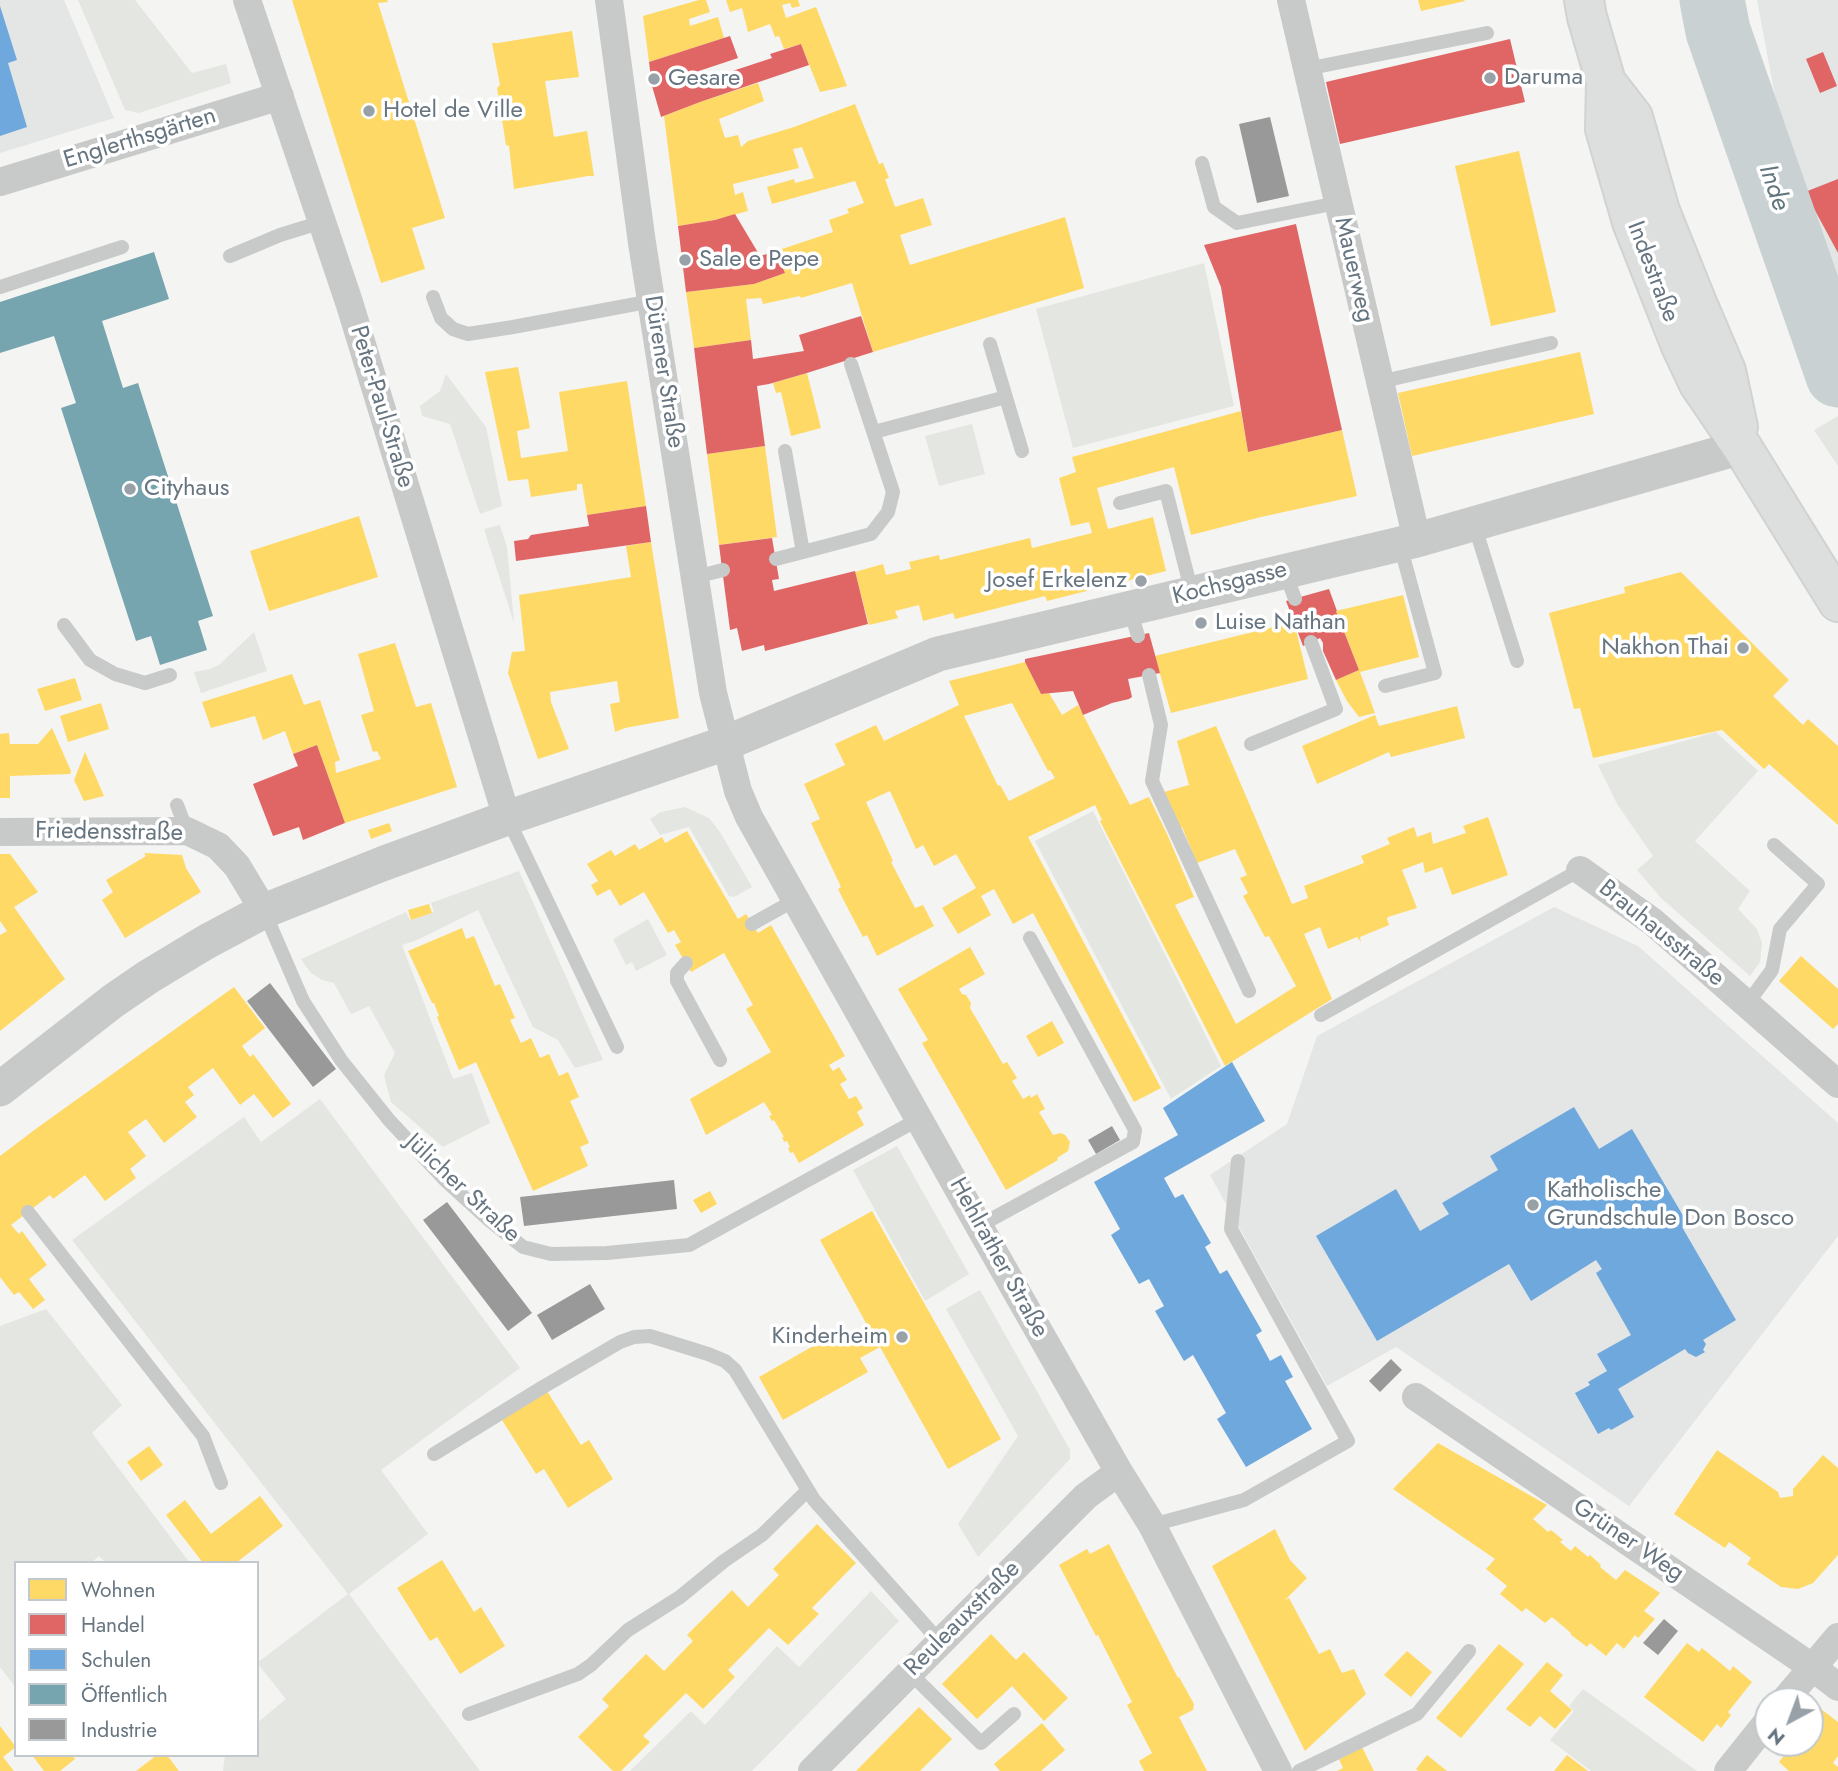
<!DOCTYPE html>
<html>
<head>
<meta charset="utf-8">
<style>
  body { margin:0 }
  #map { position:relative; width:1838px; height:1771px; overflow:hidden; background:#f4f4f2; font-family:Jost,sans-serif }
  canvas { display:block }
  .legend { position:absolute; left:14px; top:1561px; width:245px; height:196px; box-sizing:border-box; background:#fff; border:2px solid #c2c8cc; margin:0; padding:9px 12px; list-style:none; font-size:21px; color:#667580 }
  .legend li { display:flex; align-items:center; gap:14px; height:35px }
  .legend b { width:35px; border:2px solid #c2c8cc }
  .north { position:absolute; left:1754px; top:1687px; width:70px; height:70px; box-sizing:border-box; background:#fff; border:2px solid #c2c8cc; border-radius:50%; rotate:221deg; font-size:19px; font-weight:700; line-height:28px; text-align:center; color:#667580 }
  .north::after { content:''; display:block; margin:auto; width:24px; height:32px; background:#98a1a8; clip-path:polygon(50% 0,100% 100%,50% 72%,0 100%) }
</style>
</head>
<body>
<div id="map">
<canvas width="1838" height="1771"></canvas>
<ul class="legend">
<li><b style="height:19px;background:#ffd966"></b>Wohnen</li>
<li><b style="height:19px;background:#e06666"></b>Handel</li>
<li><b style="height:19px;background:#6fa8dc"></b>Schulen</li>
<li><b style="height:19px;background:#76a5af"></b>Öffentlich</li>
<li><b style="height:19px;background:#999"></b>Industrie</li>
</ul>
<div class="north">N</div>
</div>
<script>
const ctx = document.querySelector('canvas').getContext('2d');
ctx.lineJoin = 'round';
function paint(path, color) { ctx.fillStyle = color; ctx.fill(path, 'evenodd'); }
const shape = rows => new Path2D(rows.map(r => 'M' + r).join(''));
function stroke(path, color, width, dash) { ctx.strokeStyle = color; ctx.lineWidth = width; ctx.lineCap = dash ? 'butt' : 'round'; ctx.setLineDash(dash || []); ctx.stroke(path); }
function label(font, color, halo, rows, align = 'center') {
  ctx.font = font + ' Jost,sans-serif'; ctx.lineWidth = 7; ctx.setLineDash([]); ctx.textBaseline = 'middle'; ctx.strokeStyle = halo; ctx.fillStyle = color; for (const [text, x, y, turn = 0] of rows) {
    ctx.save(); ctx.translate(x, y); ctx.rotate((+turn || 0) * Math.PI / 180); ctx.textAlign = isNaN(turn) ? turn : align; if (halo) ctx.strokeText(text, 0, 0); ctx.fillText(text, 0, 0); ctx.restore();
  }
}
const built = shape([
  [0,0,64,0,114,118,0,153],
  [1757,0,1838,0,1838,285,1794,198],
  [1554,907,1638,946,1838,1123,1838,1236,1629,1506,1396,1347,1327,1386,1210,1175,1287,1124,1317,1036]
]);
const green = shape([
  [78,0,135,0,192,73,226,64,231,83,139,113,125,110],
  [1204,263,1234,406,1073,448,1036,309],
  [446,374,486,427,502,506,480,514,450,424,422,416,420,406,440,391],
  [1838,416,1838,466,1814,430],
  [972,424,985,474,939,486,925,436],
  [500,525,507,547,514,623,484,529],
  [254,632,267,671,201,693,194,672,210,669,219,665],
  [1716,732,1758,771,1695,841,1750,891,1738,909,1757,929,1762,943,1760,962,1750,976,1661,898,1637,870,1653,856,1617,804,1598,765],
  [685,807,709,818,720,832,752,887,734,897,729,896,689,827,660,835,650,819,661,812],
  [1093,811,1221,1066,1171,1099,1035,841],
  [519,871,603,1060,575,1068,558,1040,533,1027,478,910,417,940,402,945,453,1079,472,1073,490,1123,443,1147,391,1102,384,1075,395,1053,369,1006,351,1014,334,983,322,980,310,972,301,959,406,912,410,920,434,912,431,903],
  [648,919,667,955,636,971,632,962,626,965,613,939],
  [320,1099,520,1368,381,1470,428,1534,349,1594,480,1771,223,1771,225,1755,257,1755,257,1723,286,1699,257,1663,348,1594,72,1240,244,1117,261,1142],
  [897,1146,969,1274,925,1301,853,1170],
  [980,1290,1070,1450,1070,1459,978,1557,958,1524,1018,1436,946,1309],
  [46,1309,122,1405,92,1433,190,1563,106,1563,99,1556,91,1563,16,1563,16,1688,0,1667,0,1326],
  [871,1591,899,1621,752,1771,630,1771,691,1711,705,1725,777,1646,799,1667],
  [1583,1689,1697,1771,1591,1771,1550,1740,1574,1711,1569,1706]
]);
const homes = shape([
  [292,0,387,0,388,2,378,3,445,218,412,228,425,269,381,283],
  [699,0,706,0,710,12,689,19,690,26,718,17,724,38,649,62,643,16],
  [726,0,798,0,800,6,792,8,790,3,782,5,786,18,816,7,847,86,820,92,801,44,784,49,779,36,775,37,770,24,748,32,742,8,730,12],
  [1418,0,1464,0,1465,1,1421,11],
  [572,31,579,77,545,81,554,137,587,131,594,176,588,176,514,189,509,146,506,145,497,88,500,85,492,43,498,43],
  [758,83,764,101,719,119,725,138,738,135,741,147,748,141,794,127,855,104,879,164,883,163,889,178,885,179,895,207,923,198,932,225,900,235,910,265,1065,217,1084,288,873,352,852,283,801,298,800,296,763,304,761,298,746,299,751,340,694,348,686,292,754,284,785,273,776,251,833,232,829,220,849,213,847,209,864,203,855,181,772,204,767,187,794,179,795,183,814,178,802,147,793,149,799,168,733,184,735,195,743,192,748,211,715,220,678,226,664,116,700,102],
  [1519,151,1556,312,1491,326,1455,166],
  [1580,352,1594,414,1412,456,1398,393],
  [518,367,530,428,517,431,521,458,568,451,559,392,627,381,646,506,587,515,582,484,577,484,577,490,531,497,528,479,508,481,485,372],
  [807,373,821,428,791,436,781,392,776,393,773,383],
  [1241,411,1248,452,1342,430,1357,496,1261,517,1191,535,1174,467,1097,488,1108,529,1153,517,1166,571,1047,601,1045,596,955,619,953,613,923,621,919,605,895,611,898,618,869,625,855,572,883,564,886,575,911,569,909,562,939,555,940,560,1030,538,1032,548,1092,533,1089,522,1071,526,1059,478,1076,472,1072,457],
  [765,446,777,537,719,545,707,454],
  [359,516,378,577,269,611,250,551],
  [651,542,679,718,625,728,615,732,610,704,620,702,617,681,550,692,551,702,569,749,538,759,508,673,512,652,525,651,519,595,631,577,626,546],
  [1681,572,1789,680,1773,696,1803,725,1808,719,1838,746,1838,825,1769,764,1764,769,1722,730,1593,758,1580,708,1574,709,1549,613,1625,593,1624,587],
  [1403,595,1419,657,1360,672,1375,713,1359,717,1347,701,1336,680,1359,670,1336,611],
  [1294,622,1308,679,1171,713,1155,656],
  [395,643,416,707,431,703,457,787,345,823,317,745,293,754,285,731,263,740,255,716,211,728,202,702,292,674,304,705,320,700,340,760,335,762,336,773,381,759,377,751,373,752,361,715,374,711,358,654],
  [1025,662,1041,694,1049,693,1062,715,1078,705,1130,805,1149,797,1167,834,1194,897,1175,905,1236,1024,1296,986,1269,936,1265,937,1243,896,1248,893,1240,878,1247,875,1235,849,1197,863,1182,827,1180,828,1164,792,1189,785,1177,741,1216,726,1292,904,1308,898,1304,886,1364,863,1361,856,1390,844,1387,838,1414,827,1417,837,1431,832,1433,844,1466,833,1463,826,1488,817,1508,875,1452,895,1442,867,1425,873,1423,862,1402,870,1417,908,1388,917,1387,919,1389,925,1360,937,1361,942,1357,937,1328,949,1320,927,1304,934,1332,999,1225,1066,1100,821,1102,820,1095,805,1028,837,1161,1088,1134,1102,1033,913,1013,924,994,889,981,896,991,915,958,934,942,908,976,888,956,854,934,866,923,845,916,849,890,791,866,802,893,861,891,862,915,908,923,905,934,926,877,956,867,935,863,937,845,903,838,889,841,887,811,823,820,819,804,784,845,765,835,744,876,725,884,741,959,705,949,681],
  [1012,703,1048,771,1050,770,1055,778,1009,801,1000,785,998,786,964,716],
  [75,678,82,700,45,711,37,689],
  [101,703,109,729,68,742,60,716],
  [1457,706,1465,738,1391,757,1389,752,1317,784,1302,746,1375,715,1379,726],
  [52,728,71,771,70,774,10,776,10,798,0,798,0,734,9,733,10,744,38,744],
  [85,752,104,796,84,801,74,780],
  [389,823,392,831,371,839,368,830],
  [687,831,738,919,746,914,758,933,771,925,845,1056,829,1065,833,1071,839,1067,847,1080,840,1084,849,1099,856,1096,863,1108,857,1112,864,1125,799,1163,793,1152,790,1153,788,1148,790,1147,787,1141,784,1142,782,1137,784,1137,774,1120,772,1121,769,1116,772,1115,764,1102,706,1135,690,1099,771,1052,746,1009,753,1005,724,953,691,972,675,945,681,942,674,930,668,933,644,892,620,906,610,889,597,896,591,885,598,881,587,864,611,850,615,856,635,844,639,850,662,837,665,843],
  [144,853,182,855,186,868,201,892,125,938,102,900,113,892,106,880,146,856],
  [0,854,10,854,38,892,14,907,65,979,0,1031,0,935,7,931,0,921],
  [429,904,432,913,411,920,408,910],
  [462,928,466,939,474,936,495,986,500,984,515,1018,510,1020,521,1043,531,1038,540,1058,549,1054,559,1076,568,1072,579,1097,570,1101,589,1143,580,1147,588,1166,533,1191,476,1062,459,1070,437,1017,439,1016,434,1003,432,1003,408,951],
  [970,947,985,974,959,989,962,994,966,995,971,1003,970,1008,1003,1064,1007,1062,1017,1078,1012,1081,1023,1099,1030,1095,1031,1098,1037,1094,1045,1109,1039,1112,1053,1135,1061,1133,1065,1135,1070,1142,1068,1151,1057,1158,1058,1160,1006,1190,922,1043,928,1040,898,989],
  [1801,956,1838,989,1838,1024,1833,1029,1779,981],
  [234,987,265,1028,242,1046,250,1057,253,1054,291,1104,273,1118,254,1094,240,1105,213,1068,188,1087,194,1095,185,1102,197,1117,164,1143,146,1119,128,1132,146,1156,130,1169,136,1178,105,1201,85,1175,53,1199,50,1195,11,1225,19,1234,22,1231,47,1265,29,1279,45,1300,33,1309,19,1292,14,1295,0,1277,0,1156,37,1128],
  [1052,1021,1064,1043,1038,1057,1026,1036],
  [710,1191,717,1204,701,1213,693,1200],
  [872,1211,1001,1439,948,1469,880,1347,860,1358,868,1372,783,1420,759,1377,843,1329,851,1343,871,1332,820,1240],
  [547,1391,581,1445,589,1440,613,1479,568,1508,544,1469,536,1474,502,1420],
  [1438,1443,1547,1505,1533,1519,1548,1532,1551,1530,1563,1540,1560,1542,1571,1551,1575,1546,1588,1557,1590,1555,1601,1565,1600,1567,1616,1580,1625,1570,1660,1593,1644,1611,1655,1619,1638,1638,1635,1635,1624,1649,1617,1643,1606,1656,1590,1643,1587,1647,1570,1634,1571,1633,1552,1617,1545,1623,1526,1608,1522,1612,1500,1594,1507,1586,1486,1569,1495,1559,1393,1489],
  [149,1446,163,1465,141,1481,127,1462],
  [1717,1450,1778,1492,1780,1498,1793,1496,1793,1489,1823,1455,1838,1468,1838,1555,1813,1583,1798,1589,1781,1587,1747,1564,1751,1558,1729,1542,1725,1548,1674,1514],
  [260,1496,283,1526,236,1563,203,1563,166,1515,185,1500,211,1534],
  [817,1524,856,1563,812,1608,819,1614,788,1645,769,1628,728,1670,735,1677,703,1709,686,1693,643,1736,650,1742,621,1771,613,1771,578,1737,609,1706,602,1699,646,1654,664,1671,693,1641,687,1635,732,1590,748,1607,779,1575,773,1569],
  [1275,1529,1290,1560,1307,1578,1285,1600,1289,1598,1319,1654,1330,1649,1342,1673,1354,1669,1366,1694,1305,1751,1212,1566],
  [1109,1544,1178,1678,1179,1677,1194,1704,1193,1710,1179,1717,1207,1771,1144,1771,1139,1761,1152,1753,1127,1705,1132,1702,1098,1635,1096,1636,1059,1565,1087,1549,1090,1554],
  [442,1560,474,1612,481,1607,505,1646,460,1674,437,1637,430,1641,397,1588],
  [991,1634,1016,1660,1024,1652,1068,1698,1044,1721,1012,1686,977,1719,942,1684],
  [1687,1643,1699,1652,1702,1648,1730,1671,1733,1666,1752,1682,1728,1712,1731,1715,1721,1728,1717,1724,1703,1742,1644,1697],
  [1499,1644,1524,1664,1461,1738,1436,1718],
  [1407,1651,1432,1672,1411,1697,1384,1675],
  [1547,1662,1563,1675,1550,1691,1572,1710,1555,1729,1540,1716,1530,1727,1506,1709],
  [919,1707,952,1739,920,1771,856,1771],
  [1821,1709,1838,1722,1838,1756,1833,1763,1838,1767,1838,1771,1789,1771,1779,1762,1794,1743,1810,1743,1810,1723],
  [1042,1723,1065,1750,1041,1771,1000,1771,994,1764],
  [0,1726,16,1747,3,1757,14,1771,0,1771],
  [1362,1747,1374,1771,1337,1771,1343,1768,1339,1759],
  [32,1755,72,1755,75,1759,60,1771,44,1771],
  [157,1755,167,1755,179,1771,136,1771],
  [1427,1755,1447,1771,1418,1771,1416,1769],
  [1567,1755,1588,1771,1554,1771]
]);
const shops = shape([
  [730,36,738,58,696,72,699,82,772,58,770,54,801,44,809,65,700,102,661,117,652,86,649,62],
  [1510,39,1525,102,1340,144,1326,82],
  [1823,52,1837,86,1820,93,1806,59],
  [1838,179,1838,253,1805,192],
  [735,214,760,256,776,251,785,273,754,284,686,292,678,226,715,220],
  [1296,224,1342,430,1248,452,1221,287,1204,245],
  [861,316,873,352,807,373,769,384,757,386,765,446,707,454,694,348,751,340,753,359,804,351,799,335],
  [646,506,651,542,516,561,514,541,528,539,531,535,589,526,587,515],
  [772,538,779,579,772,580,774,591,855,571,868,624,765,651,764,645,742,651,737,628,730,630,719,545],
  [1329,589,1337,611,1336,611,1359,670,1336,680,1323,651,1323,643,1320,638,1303,646,1286,601],
  [1149,633,1160,673,1128,679,1132,697,1129,699,1112,703,1083,715,1073,691,1041,694,1025,662,1025,659],
  [317,745,345,823,303,840,299,827,273,836,253,784,298,766,293,754]
]);
const schools = shape([
  [0,6,17,60,8,63,27,127,0,136],
  [1232,1062,1265,1121,1164,1178,1175,1198,1183,1194,1211,1243,1205,1247,1220,1274,1227,1270,1262,1331,1256,1335,1270,1361,1281,1355,1293,1377,1285,1381,1312,1429,1246,1467,1217,1419,1226,1413,1193,1355,1184,1361,1155,1311,1164,1306,1149,1279,1139,1284,1111,1235,1120,1229,1094,1182,1178,1135,1163,1108],
  [1574,1107,1599,1149,1632,1129,1688,1224,1682,1227,1736,1320,1703,1340,1706,1344,1703,1350,1705,1352,1696,1357,1688,1353,1685,1349,1618,1389,1634,1417,1611,1430,1609,1428,1598,1434,1575,1393,1590,1385,1588,1382,1607,1371,1597,1354,1631,1335,1596,1273,1602,1269,1596,1260,1531,1301,1509,1264,1377,1341,1316,1236,1396,1189,1420,1231,1449,1214,1442,1203,1498,1170,1490,1156]
]);
const public = shape([
  [154,252,169,299,102,321,123,388,138,383,213,616,198,621,207,650,160,665,151,636,136,641,61,408,76,403,54,336,0,353,0,302]
]);
const industry = shape([
  [1270,117,1289,196,1257,203,1239,124],
  [270,983,336,1069,313,1087,247,1001],
  [1112,1126,1120,1140,1096,1154,1088,1140],
  [674,1180,677,1209,524,1226,520,1197],
  [447,1202,532,1313,508,1331,423,1220],
  [590,1284,605,1309,552,1340,537,1315],
  [1391,1359,1402,1370,1380,1392,1369,1381],
  [1664,1619,1678,1631,1658,1655,1643,1643]
]);
const river = shape([
  [1712,0,1718,31,1838,375]
]);
const service = shape([
  [1306,69,1487,33],
  [1202,163,1214,207,1237,223,1337,203],
  [230,256,280,235,322,222],
  [0,287,122,247],
  [433,297,441,318,453,329,468,334,513,327,652,301],
  [990,344,1022,451],
  [1379,382,1551,343],
  [874,432,1006,397],
  [785,451,803,552,871,534,888,512,893,492,851,364],
  [1120,503,1166,491,1192,593],
  [1474,524,1517,661],
  [776,559,803,552],
  [1285,572,1295,599],
  [695,577,723,570],
  [1130,609,1138,636],
  [64,625,90,660,115,674,145,683,170,675],
  [1149,675,1161,725,1152,781,1249,991],
  [1385,686,1435,673,1400,545],
  [1251,744,1336,709,1311,642],
  [177,805,187,831],
  [508,819,617,1047],
  [264,911,303,1001,341,1060,389,1120,445,1180,489,1220,523,1247,551,1254,607,1253,689,1245,919,1119],
  [752,924,795,900],
  [686,963,677,973,677,981,720,1060],
  [1747,1004,1772,970,1780,929,1818,884,1774,845],
  [1321,1015,1580,870],
  [28,1212,203,1436,221,1483],
  [979,1226,1133,1142,1135,1130,1030,938],
  [434,1454,543,1387,620,1342,634,1337,650,1336,708,1354,725,1361,735,1370,814,1500,940,1642],
  [1152,1525,1244,1500,1348,1441,1231,1229,1238,1161],
  [910,1673,981,1743,1014,1714],
  [469,1714,578,1674,591,1665,628,1630,680,1597,724,1561,762,1535,808,1490],
  [1299,1771,1417,1714,1469,1651]
]);
const minor = shape([
  [247,0,349,302,507,818],
  [609,0,642,243,713,693,738,791,749,817,979,1226,1119,1472,1152,1525,1278,1771],
  [1291,0,1417,540],
  [0,182,280,96],
  [0,832,187,831,218,846,237,866,264,911],
  [1580,870,1653,922,1838,1084],
  [1416,1397,1812,1667,1838,1687],
  [1784,1701,1838,1637],
  [812,1771,1086,1496,1119,1472],
  [1728,1771,1768,1721]
]);
const tertiary = shape([
  [0,1089,113,1001,148,977,206,942,264,911,382,864,507,818,726,743,938,654,1417,540,1742,447]
]);
const primary = shape([
  [1584,0,1587,17,1606,82,1605,129,1632,222,1681,346,1699,384,1742,447,1838,602],
  [1606,82,1633,117,1660,211,1697,303,1726,371,1738,427]
]);
const markers = [
  [1490,78,7,"#98a1a8"],
  [654,79,7,"#98a1a8"],
  [369,111,7,"#98a1a8"],
  [685,260,7,"#98a1a8"],
  [130,489,7,"#98a1a8"],
  [1141,581,7,"#98a1a8"],
  [1201,623,7,"#98a1a8"],
  [1743,648,7,"#98a1a8"],
  [1533,1205,7,"#98a1a8"],
  [902,1337,7,"#98a1a8"]
];
const poiNames = [
  ["Daruma",1504,78],
  ["Gesare",668,79],
  ["Hotel de Ville",383,111],
  ["Sale e Pepe",699,260],
  ["Cityhaus",144,489],
  ["Josef Erkelenz",1127,581,"right"],
  ["Luise Nathan",1215,623],
  ["Nakhon Thai",1729,648,"right"],
  ["Katholische",1547,1191],
  ["Grundschule Don Bosco",1547,1219],
  ["Kinderheim",888,1337,"right"]
];
const streetNames = [
  ["Englerthsgärten",140,139,-17],
  ["Mauerweg",1353,270,77],
  ["Indestraße",1652,272,69],
  ["Dürener Straße",663,372,81],
  ["Peter-Paul-Straße",381,407,73],
  ["Kochsgasse",1230,584,-14],
  ["Friedensstraße",109,833,1],
  ["Brauhausstraße",1661,934,39],
  ["Jülicher Straße",462,1189,43],
  ["Hehlrather Straße",998,1258,61],
  ["Grüner Weg",1628,1541,34],
  ["Reuleauxstraße",963,1619,-45]
];
const waterNames = [
  ["Inde",1773,188,71]
];
paint(built, '#e4e5e5');
paint(green, '#e4e6e1');
paint(homes, '#ffd966');
paint(shops, '#e06666');
paint(schools, '#6fa8dc');
paint(public, '#76a5af');
paint(industry, '#999');
stroke(river, '#c9d1d3', 65);
stroke(primary, '#d1d2d2', 42);
stroke(service, '#c8caca', 14);
stroke(minor, '#c8caca', 28);
stroke(tertiary, '#c8caca', 35);
stroke(primary, '#dddede', 38);
for (const [x, y, r, color] of markers) { const dot = new Path2D(); dot.arc(x, y, r, 0, 2 * Math.PI); ctx.fillStyle = color; ctx.fill(dot); stroke(dot, '#fff', 2.5); }
label('24px', '#667580', '#fff', poiNames, 'left');
label('24px', '#667580', '#fff', streetNames);
label('italic 26px', '#62777d', '#fff', waterNames);
</script>
</body>
</html>
